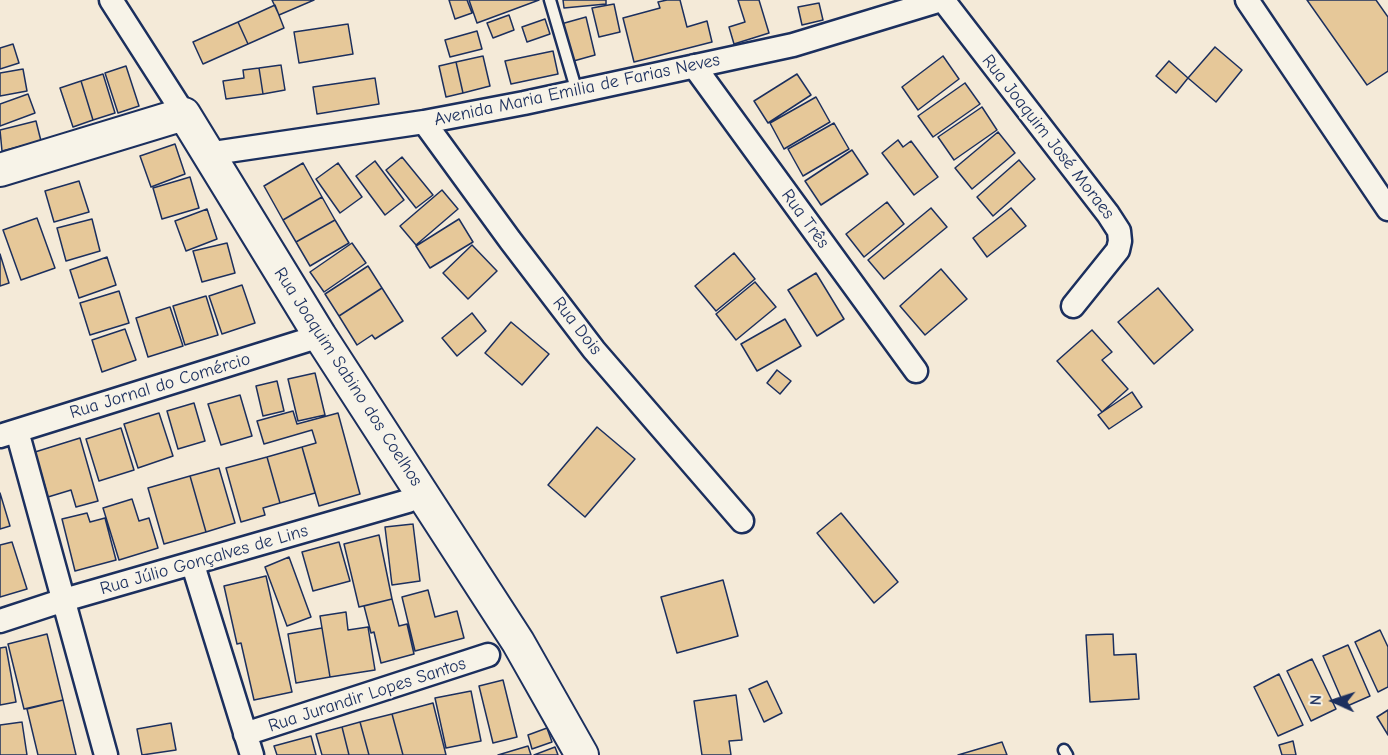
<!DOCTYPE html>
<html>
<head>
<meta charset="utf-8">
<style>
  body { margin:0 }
  #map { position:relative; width:1388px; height:755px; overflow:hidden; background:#f4ead8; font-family:"Comic Neue",sans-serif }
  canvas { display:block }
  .north { position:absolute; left:1304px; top:671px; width:60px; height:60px; -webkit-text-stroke:4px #f7f3e8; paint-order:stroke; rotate:273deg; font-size:16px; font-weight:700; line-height:24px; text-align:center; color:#1b2f5e }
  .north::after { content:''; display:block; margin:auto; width:21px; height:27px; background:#1b2f5e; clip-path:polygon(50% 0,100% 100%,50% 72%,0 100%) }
</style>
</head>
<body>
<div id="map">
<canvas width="1388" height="755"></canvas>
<div class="north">N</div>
</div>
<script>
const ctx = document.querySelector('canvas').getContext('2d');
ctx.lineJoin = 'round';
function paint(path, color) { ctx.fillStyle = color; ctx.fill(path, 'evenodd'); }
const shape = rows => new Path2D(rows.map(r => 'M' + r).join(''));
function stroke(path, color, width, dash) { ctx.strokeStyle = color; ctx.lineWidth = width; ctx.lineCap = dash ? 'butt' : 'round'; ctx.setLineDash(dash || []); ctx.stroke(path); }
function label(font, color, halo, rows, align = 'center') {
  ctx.font = font + ' "Comic Neue",sans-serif'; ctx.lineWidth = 4.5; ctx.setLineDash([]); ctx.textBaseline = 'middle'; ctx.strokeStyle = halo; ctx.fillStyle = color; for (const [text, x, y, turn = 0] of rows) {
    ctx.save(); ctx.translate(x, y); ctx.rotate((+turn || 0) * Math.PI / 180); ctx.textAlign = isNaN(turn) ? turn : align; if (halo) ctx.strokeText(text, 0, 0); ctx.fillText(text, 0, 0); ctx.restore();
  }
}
const building = shape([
  [272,0,314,0,279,15,272,0],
  [449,0,467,0,472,13,455,19,449,0],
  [469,0,539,0,477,23,469,0],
  [563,0,606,0,606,4,564,8,563,0],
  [667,0,680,0,687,27,707,21,712,42,634,62,623,18,660,8,658,2,667,0],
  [738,0,759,0,769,33,734,44,729,27,745,22,738,0],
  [1307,0,1376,0,1388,17,1388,71,1367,85,1307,0],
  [819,3,823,20,802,25,798,7,819,3],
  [614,4,620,32,599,37,592,8,614,4],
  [275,5,284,28,248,44,238,22,275,5],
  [509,15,514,30,493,38,487,23,509,15],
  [586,17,595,55,570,62,561,24,586,17],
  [545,19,550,34,527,42,522,27,545,19],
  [238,22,248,44,203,64,193,42,238,22],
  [348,24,353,54,299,63,294,32,348,24],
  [477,31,482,49,450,57,445,40,477,31],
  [13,44,19,63,0,69,0,48,13,44],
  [1215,47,1242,70,1216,102,1188,78,1215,47],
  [553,51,558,74,511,84,505,61,553,51],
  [483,56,490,86,463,93,456,62,483,56],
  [943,56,959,79,918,110,902,87,943,56],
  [1169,61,1188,78,1176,93,1156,76,1169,61],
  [456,62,463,93,446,97,439,66,456,62],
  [281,65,285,90,263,94,259,68,281,65],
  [126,66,139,106,118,113,105,73,126,66],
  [259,68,263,94,226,99,223,81,244,78,243,70,259,68],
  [23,69,27,91,0,96,0,73,23,69],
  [103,74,115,113,93,120,81,81,103,74],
  [797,74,811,95,768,123,754,101,797,74],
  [375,78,379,104,317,114,313,87,375,78],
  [81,81,93,120,73,127,60,88,81,81],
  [965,83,980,104,933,137,918,116,965,83],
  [28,94,35,113,0,126,0,104,28,94],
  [816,97,830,122,784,149,770,123,816,97],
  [982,107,997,130,954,160,938,137,982,107],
  [36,121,41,141,2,151,0,130,36,121],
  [834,123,849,149,803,176,788,149,834,123],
  [998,132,1015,153,972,189,955,168,998,132],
  [898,140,903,147,911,141,938,177,914,195,882,153,898,140],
  [175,144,185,174,151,187,140,156,175,144],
  [852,150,868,174,821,205,805,181,852,150],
  [402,157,433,195,416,208,386,170,402,157],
  [1019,160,1035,179,993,216,977,197,1019,160],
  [375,161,404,200,385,215,356,176,375,161],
  [303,163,322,197,283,220,264,186,303,163],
  [338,163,362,197,340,213,316,179,338,163],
  [190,177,199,208,162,219,153,188,190,177],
  [79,181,89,212,54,222,45,191,79,181],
  [442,190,458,209,416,245,400,226,442,190],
  [322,197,335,220,296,242,283,220,322,197],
  [887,202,904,224,864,257,846,234,887,202],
  [931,208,947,227,884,279,868,260,931,208],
  [1011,208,1026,226,987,257,973,238,1011,208],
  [207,209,217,239,186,251,175,221,207,209],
  [37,218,55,268,21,280,3,230,37,218],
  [92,219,100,251,66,261,57,228,92,219],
  [459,219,473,242,430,268,416,246,459,219],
  [335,220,349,243,310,266,296,242,335,220],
  [227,243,235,273,202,282,193,251,227,243],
  [352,243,366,263,324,292,310,272,352,243],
  [472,245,497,271,468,299,443,273,472,245],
  [734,253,755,279,716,311,695,286,734,253],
  [0,254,9,283,0,286,0,254],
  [107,257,116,285,79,298,70,270,107,257],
  [368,266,382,288,339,316,325,294,368,266],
  [941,269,967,299,925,335,900,306,941,269],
  [816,273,844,319,817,336,788,290,816,273],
  [755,282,776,307,736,340,716,314,755,282],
  [242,285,255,323,222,334,209,296,242,285],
  [382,288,403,321,375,339,372,335,357,345,339,316,382,288],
  [1158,288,1193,330,1154,364,1118,322,1158,288],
  [119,291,129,323,90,335,80,303,119,291],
  [206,296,218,335,185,345,173,306,206,296],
  [170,307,183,346,148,357,136,318,170,307],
  [472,313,486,331,457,356,442,338,472,313],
  [785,319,801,346,757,371,741,344,785,319],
  [511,322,549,354,522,385,485,353,511,322],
  [125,329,136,360,102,372,92,340,125,329],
  [1092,330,1112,352,1102,360,1128,389,1102,412,1057,361,1092,330],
  [777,370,791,381,780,394,767,383,777,370],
  [315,373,325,415,298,421,288,379,315,373],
  [277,381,284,411,263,416,256,386,277,381],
  [1132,392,1142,407,1109,429,1098,415,1132,392],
  [240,395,252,436,221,445,208,404,240,395],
  [194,403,205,441,178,449,167,411,194,403],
  [293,411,297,424,338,413,360,494,319,506,302,447,316,443,312,430,264,444,257,421,293,411],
  [159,413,173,456,138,468,124,424,159,413],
  [597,427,635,459,585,517,548,485,597,427],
  [121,428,134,470,99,481,86,439,121,428],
  [80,438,98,501,76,507,71,490,48,497,35,452,80,438],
  [302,447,315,493,280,503,267,457,302,447],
  [267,457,280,503,263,508,265,515,241,522,226,468,267,457],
  [219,468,235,523,206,532,190,476,219,468],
  [190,476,206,532,164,544,148,488,190,476],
  [0,493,10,526,0,529,0,493],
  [132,499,139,521,149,518,158,548,119,560,103,508,132,499],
  [87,513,90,522,105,518,116,560,75,571,62,519,87,513],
  [841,513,898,582,874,603,817,533,841,513],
  [413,524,420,581,392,585,385,527,413,524],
  [379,535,392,599,359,607,344,544,379,535],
  [12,542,27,589,0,597,0,545,12,542],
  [339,542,350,581,313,591,302,552,339,542],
  [289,557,311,617,287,626,265,567,289,557],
  [266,576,292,692,254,700,241,643,237,644,224,586,266,576],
  [723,580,738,636,677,653,661,597,723,580],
  [428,590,435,617,457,611,464,638,415,651,402,597,428,590],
  [392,599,399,626,407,624,414,654,381,663,374,632,371,633,364,606,392,599],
  [346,612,348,630,368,627,375,670,330,677,320,616,346,612],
  [322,628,330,677,296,683,288,634,322,628],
  [1380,630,1388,647,1388,687,1378,692,1355,642,1380,630],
  [47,634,63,700,24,709,8,644,47,634],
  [1113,634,1114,655,1136,654,1139,699,1090,702,1086,635,1113,634],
  [1348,645,1370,696,1345,707,1323,656,1348,645],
  [6,647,16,702,0,705,0,648,6,647],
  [1312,659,1336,709,1311,721,1287,671,1312,659],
  [1279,674,1303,725,1278,736,1254,687,1279,674],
  [503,680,517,737,493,743,479,686,503,680],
  [767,681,782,713,764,722,749,689,767,681],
  [471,691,481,741,446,748,435,698,471,691],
  [736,695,742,740,729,741,731,755,702,755,694,701,736,695],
  [63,700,76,755,38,755,27,709,63,700],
  [433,703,446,755,403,755,392,714,433,703],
  [1388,710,1388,735,1377,717,1388,710],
  [392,714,403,755,369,755,360,722,392,714],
  [22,722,27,755,0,755,0,725,22,722],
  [360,722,369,755,349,755,342,727,360,722],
  [171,723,176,750,142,755,137,729,171,723],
  [342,727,349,755,322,755,316,734,342,727],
  [547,728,552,742,532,749,528,735,547,728],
  [311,736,316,755,277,755,274,746,311,736],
  [1293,741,1296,755,1282,755,1279,745,1293,741],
  [1002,742,1007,755,958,755,1002,742],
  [528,746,531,755,498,755,528,746],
  [555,747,558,755,534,755,555,747]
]);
const lane = shape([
  [550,0,577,92],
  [1064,750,1067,755]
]);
const street = shape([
  [111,0,184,114],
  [943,0,1108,214,1119,231,1120,241,1118,250,1073,306],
  [1247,0,1388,209],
  [694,66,916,371],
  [424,122,510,240,594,350,742,521],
  [207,154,424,122,524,103,793,45,941,0],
  [17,431,106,755],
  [0,436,320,336],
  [193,565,252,755],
  [0,621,64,600,408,501],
  [245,734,488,655]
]);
const secondary = shape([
  [0,170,184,114,320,336,518,642,582,755]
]);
const streetNames = [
  ["Avenida Maria Emilia de Farias Neves",577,90,-12],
  ["Rua Joaquim José Moraes",1048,137,52],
  ["Rua Três",805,219,54],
  ["Rua Dois",577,326,52],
  ["Rua Joaquim Sabino dos Coelhos",348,377,57],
  ["Rua Jornal do Comércio",160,386,-17],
  ["Rua Júlio Gonçalves de Lins",204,560,-16],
  ["Rua Jurandir Lopes Santos",367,695,-18]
];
paint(building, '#e6c899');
stroke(building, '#1b2f5e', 1.5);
stroke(lane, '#1b2f5e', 15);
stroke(street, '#1b2f5e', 27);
stroke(secondary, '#1b2f5e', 36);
stroke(lane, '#f7f3e8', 10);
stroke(street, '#f7f3e8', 22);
stroke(secondary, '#f7f3e8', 32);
label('18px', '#1b2f5e', '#f7f3e8', streetNames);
</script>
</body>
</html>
